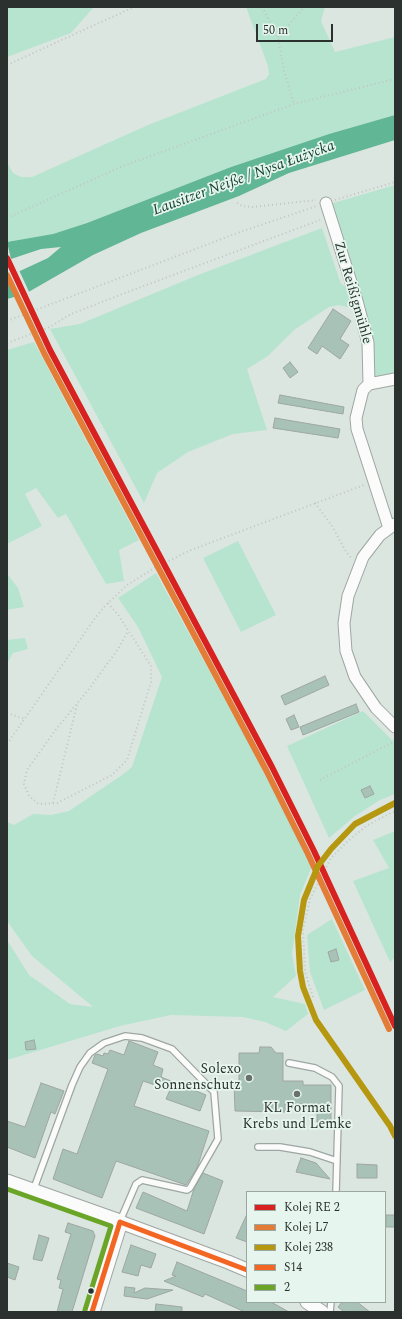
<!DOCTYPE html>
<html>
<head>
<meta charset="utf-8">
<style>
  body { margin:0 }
  #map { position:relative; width:402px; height:1319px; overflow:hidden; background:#dce6e1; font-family:Spectral,serif }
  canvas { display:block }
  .frame { position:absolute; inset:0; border:8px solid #2b312e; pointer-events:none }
  .legend { position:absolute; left:246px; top:1191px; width:140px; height:112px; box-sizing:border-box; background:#e6f6ee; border:1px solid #9ba7a1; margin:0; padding:5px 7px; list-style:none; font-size:12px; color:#2b312e }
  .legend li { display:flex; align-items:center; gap:8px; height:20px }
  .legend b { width:20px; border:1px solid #9ba7a1 }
  .scale { position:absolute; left:256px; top:24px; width:77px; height:18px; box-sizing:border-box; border:2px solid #2b312e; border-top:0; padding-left:5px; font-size:12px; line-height:14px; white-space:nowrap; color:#2b312e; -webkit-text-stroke:3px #e6f6ee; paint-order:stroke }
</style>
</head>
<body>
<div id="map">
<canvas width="402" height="1319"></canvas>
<div class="frame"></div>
<ul class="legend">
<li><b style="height:5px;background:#d7221f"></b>Kolej RE 2</li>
<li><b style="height:5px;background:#e37c37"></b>Kolej L7</li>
<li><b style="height:5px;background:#b59710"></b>Kolej 238</li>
<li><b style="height:5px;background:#f26522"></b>S14</li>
<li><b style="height:5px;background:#6ba528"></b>2</li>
</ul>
<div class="scale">50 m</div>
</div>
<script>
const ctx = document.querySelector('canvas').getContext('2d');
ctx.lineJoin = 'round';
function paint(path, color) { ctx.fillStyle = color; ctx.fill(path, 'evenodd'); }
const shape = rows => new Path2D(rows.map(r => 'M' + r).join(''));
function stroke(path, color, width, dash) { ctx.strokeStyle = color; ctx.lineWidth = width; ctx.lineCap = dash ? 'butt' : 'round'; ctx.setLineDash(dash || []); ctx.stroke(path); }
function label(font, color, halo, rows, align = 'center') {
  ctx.font = font + ' Spectral,serif'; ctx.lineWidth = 3.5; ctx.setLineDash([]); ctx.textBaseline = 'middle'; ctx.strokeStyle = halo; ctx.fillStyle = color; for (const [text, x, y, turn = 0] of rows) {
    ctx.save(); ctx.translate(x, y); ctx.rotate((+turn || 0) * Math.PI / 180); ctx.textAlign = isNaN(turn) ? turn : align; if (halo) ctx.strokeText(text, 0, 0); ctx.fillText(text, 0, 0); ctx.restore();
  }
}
const green = shape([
  [12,7,94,7,71,33,7,57,7,8],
  [246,7,325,7,321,21,335,52,395,37,395,115,329,134,231,167,87,223,53,234,8,242,7,162,13,173,21,177,32,177,148,125,266,79,269,74,268,66],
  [395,185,395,373,373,380,373,344,348,252,330,204],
  [322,228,341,284,349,288,355,309,339,305,329,307,294,330,268,356,247,369,267,430,233,434,188,452,157,473,144,503,50,329,80,324,198,275],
  [34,342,139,540,119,550,124,581,106,584,66,514,58,518,36,488,25,494,42,526,7,544,8,575,18,588,24,607,7,610,7,350],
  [238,541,276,615,241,632,203,558],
  [156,573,252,749,312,866,300,895,292,954,296,976,273,997,305,1004,308,1014,286,1031,265,1022,243,1017,171,1015,120,1026,7,1060,7,940,29,975,70,1004,93,1007,32,956,7,921,7,822,14,825,33,814,51,815,69,811,122,775,132,767,162,677,138,627,118,598],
  [25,638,28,649,13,653,7,664,7,640],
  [363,711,395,743,395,794,380,800,355,816,329,838,287,746],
  [395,831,395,957,390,962,353,881,389,868,373,840],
  [332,919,365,990,324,1010,310,972,307,935]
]);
const water = shape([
  [395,115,395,140,289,173,239,196,141,233,93,255,25,294,7,299,7,277,48,258,61,247,41,249,11,259,7,242,53,234,87,223,231,167,329,134]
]);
const pier = shape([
  [19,270,30,294,17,298,7,275]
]);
const building = shape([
  [333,309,351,321,340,339,349,345,340,359,322,346,317,354,308,348,333,309],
  [290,362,298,372,290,378,283,368,290,362],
  [280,395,344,407,343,414,278,403,280,395],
  [275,418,340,429,338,438,273,428,275,418],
  [325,676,329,685,285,705,281,696,325,676],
  [356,704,359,712,303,735,300,727,356,704],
  [294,715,299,727,291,730,286,719,294,715],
  [370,786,374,794,365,798,361,790,370,786],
  [336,949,339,960,331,962,328,952,336,949],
  [34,1040,36,1049,26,1050,25,1042,34,1040],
  [129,1041,158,1052,153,1065,163,1069,161,1077,206,1095,200,1111,166,1099,170,1090,143,1081,134,1106,209,1131,197,1168,186,1185,116,1161,102,1198,53,1179,63,1149,77,1154,108,1069,92,1063,95,1055,97,1054,103,1056,104,1053,108,1054,110,1050,124,1055,129,1041],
  [260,1047,271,1047,276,1053,283,1053,283,1081,303,1081,303,1085,331,1085,331,1122,317,1122,317,1104,285,1104,285,1112,235,1111,234,1082,239,1082,239,1053,259,1053,260,1047],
  [41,1083,64,1091,55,1114,51,1112,35,1158,7,1147,7,1121,25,1127,41,1083],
  [301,1158,316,1163,330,1179,296,1172,301,1158],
  [357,1164,377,1165,377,1178,357,1178,357,1164],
  [203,1173,223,1181,204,1234,136,1208,143,1192,187,1211,194,1189,203,1173],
  [247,1214,247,1242,236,1238,247,1214],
  [386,1215,395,1215,395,1227,386,1227,386,1215],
  [68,1223,93,1231,95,1236,72,1312,57,1312,63,1289,59,1288,61,1280,57,1279,71,1234,65,1232,68,1223],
  [39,1235,49,1238,42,1261,33,1259,39,1235],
  [131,1245,156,1254,151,1268,141,1265,138,1276,122,1272,131,1245],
  [177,1262,247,1291,247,1302,271,1302,289,1312,245,1312,205,1294,203,1297,164,1281,176,1276,172,1275,177,1262],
  [7,1263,19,1267,15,1280,7,1277,7,1263],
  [125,1287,135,1288,134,1293,145,1288,173,1290,147,1299,124,1296,125,1287],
  [342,1302,357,1302,370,1312,344,1312,338,1307,342,1302],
  [156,1304,182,1307,182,1312,155,1312,156,1304]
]);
const path = shape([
  [262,7,278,37,284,71,294,104],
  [278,37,304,7],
  [7,65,134,7],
  [335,200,395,182],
  [237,203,242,206,253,207,316,200],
  [7,218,123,166,294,104,395,79],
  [7,321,240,232,317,206],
  [7,343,50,327,71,314,125,293,320,220],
  [315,503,332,526,345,550,352,559],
  [108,603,119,616,151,666,151,682,127,760,112,775,57,803,39,804,29,796,24,784,27,770,57,728,89,689,118,649,128,631],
  [7,713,25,719],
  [7,744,93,621,104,607,127,585,158,566,191,550,364,485],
  [320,780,393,742,395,739],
  [53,803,77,705],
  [313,997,305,972,303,930,310,899,331,858,347,842,366,826,395,811]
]);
const service = shape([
  [289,1063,315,1068,332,1077,339,1086,336,1192],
  [258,1147,280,1147,310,1152,337,1161],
  [33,1191,72,1085,80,1067,90,1053,104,1043,125,1036,142,1038,172,1049,214,1092,218,1139,190,1188,187,1190,142,1180,136,1184,120,1221],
  [330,1312,331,1302]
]);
const minor = shape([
  [326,203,357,301,368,343,369,384,363,390,356,418,357,429,389,528],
  [369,384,395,379],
  [395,524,380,535,363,557,348,596,344,623,346,651,355,677,376,708,395,727]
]);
const tertiary = shape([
  [120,1222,228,1262,247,1270],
  [307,1302,322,1312]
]);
const secondary = shape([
  [7,1182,120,1222,92,1312]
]);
const bus1 = shape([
  [92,1312,120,1222,247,1270]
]);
const bus2 = shape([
  [7,1189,111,1226,85,1310]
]);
const rail1 = shape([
  [7,258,50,350,272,767,314,851,395,1026]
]);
const rail2 = shape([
  [7,275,44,353,266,770,308,854,389,1029]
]);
const rail3 = shape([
  [395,803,355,824,331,849,318,866,304,900,298,936,300,971,303,987,316,1020,390,1126,395,1136]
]);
const markers = [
  [249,1078,4,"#69706d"],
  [297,1094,4,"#69706d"],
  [91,1291,3.5,"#2b312e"]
];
const streetNames = [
  ["Zur Reißigmühle",352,293,74]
];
const poiNames = [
  ["Solexo",241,1070],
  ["Sonnenschutz",241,1086],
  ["KL Format",297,1109,"center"],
  ["Krebs und Lemke",297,1125,"center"]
];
const waterNames = [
  ["Lausitzer Neiße / Nysa Łużycka",244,179,-20]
];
paint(green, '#b7e4cf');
paint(water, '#60b695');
paint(pier, '#dce6e1');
paint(building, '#a8c2b7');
stroke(building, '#9ea6a2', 1);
stroke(service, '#9ea6a2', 8);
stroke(minor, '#9ea6a2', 13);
stroke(tertiary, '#9ea6a2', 15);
stroke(secondary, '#9ea6a2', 17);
stroke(path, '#c2c4c3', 2, [1, 3]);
stroke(service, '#fafbfa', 5.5);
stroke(minor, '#fafbfa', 11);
stroke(tertiary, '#fafbfa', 13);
stroke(secondary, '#fafbfa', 15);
stroke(bus1, '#f26522', 5);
stroke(bus2, '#6ba528', 5);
stroke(rail1, '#d7221f', 6);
stroke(rail2, '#e37c37', 6);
stroke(rail3, '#b59710', 6);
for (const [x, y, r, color] of markers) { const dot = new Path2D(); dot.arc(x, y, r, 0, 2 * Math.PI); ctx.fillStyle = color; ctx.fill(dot); stroke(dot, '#e6f6ee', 1.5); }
label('14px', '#2b312e', '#e6f6ee', streetNames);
label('14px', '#2b312e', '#e6f6ee', poiNames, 'right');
label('italic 15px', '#134230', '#e6f6ee', waterNames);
</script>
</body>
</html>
